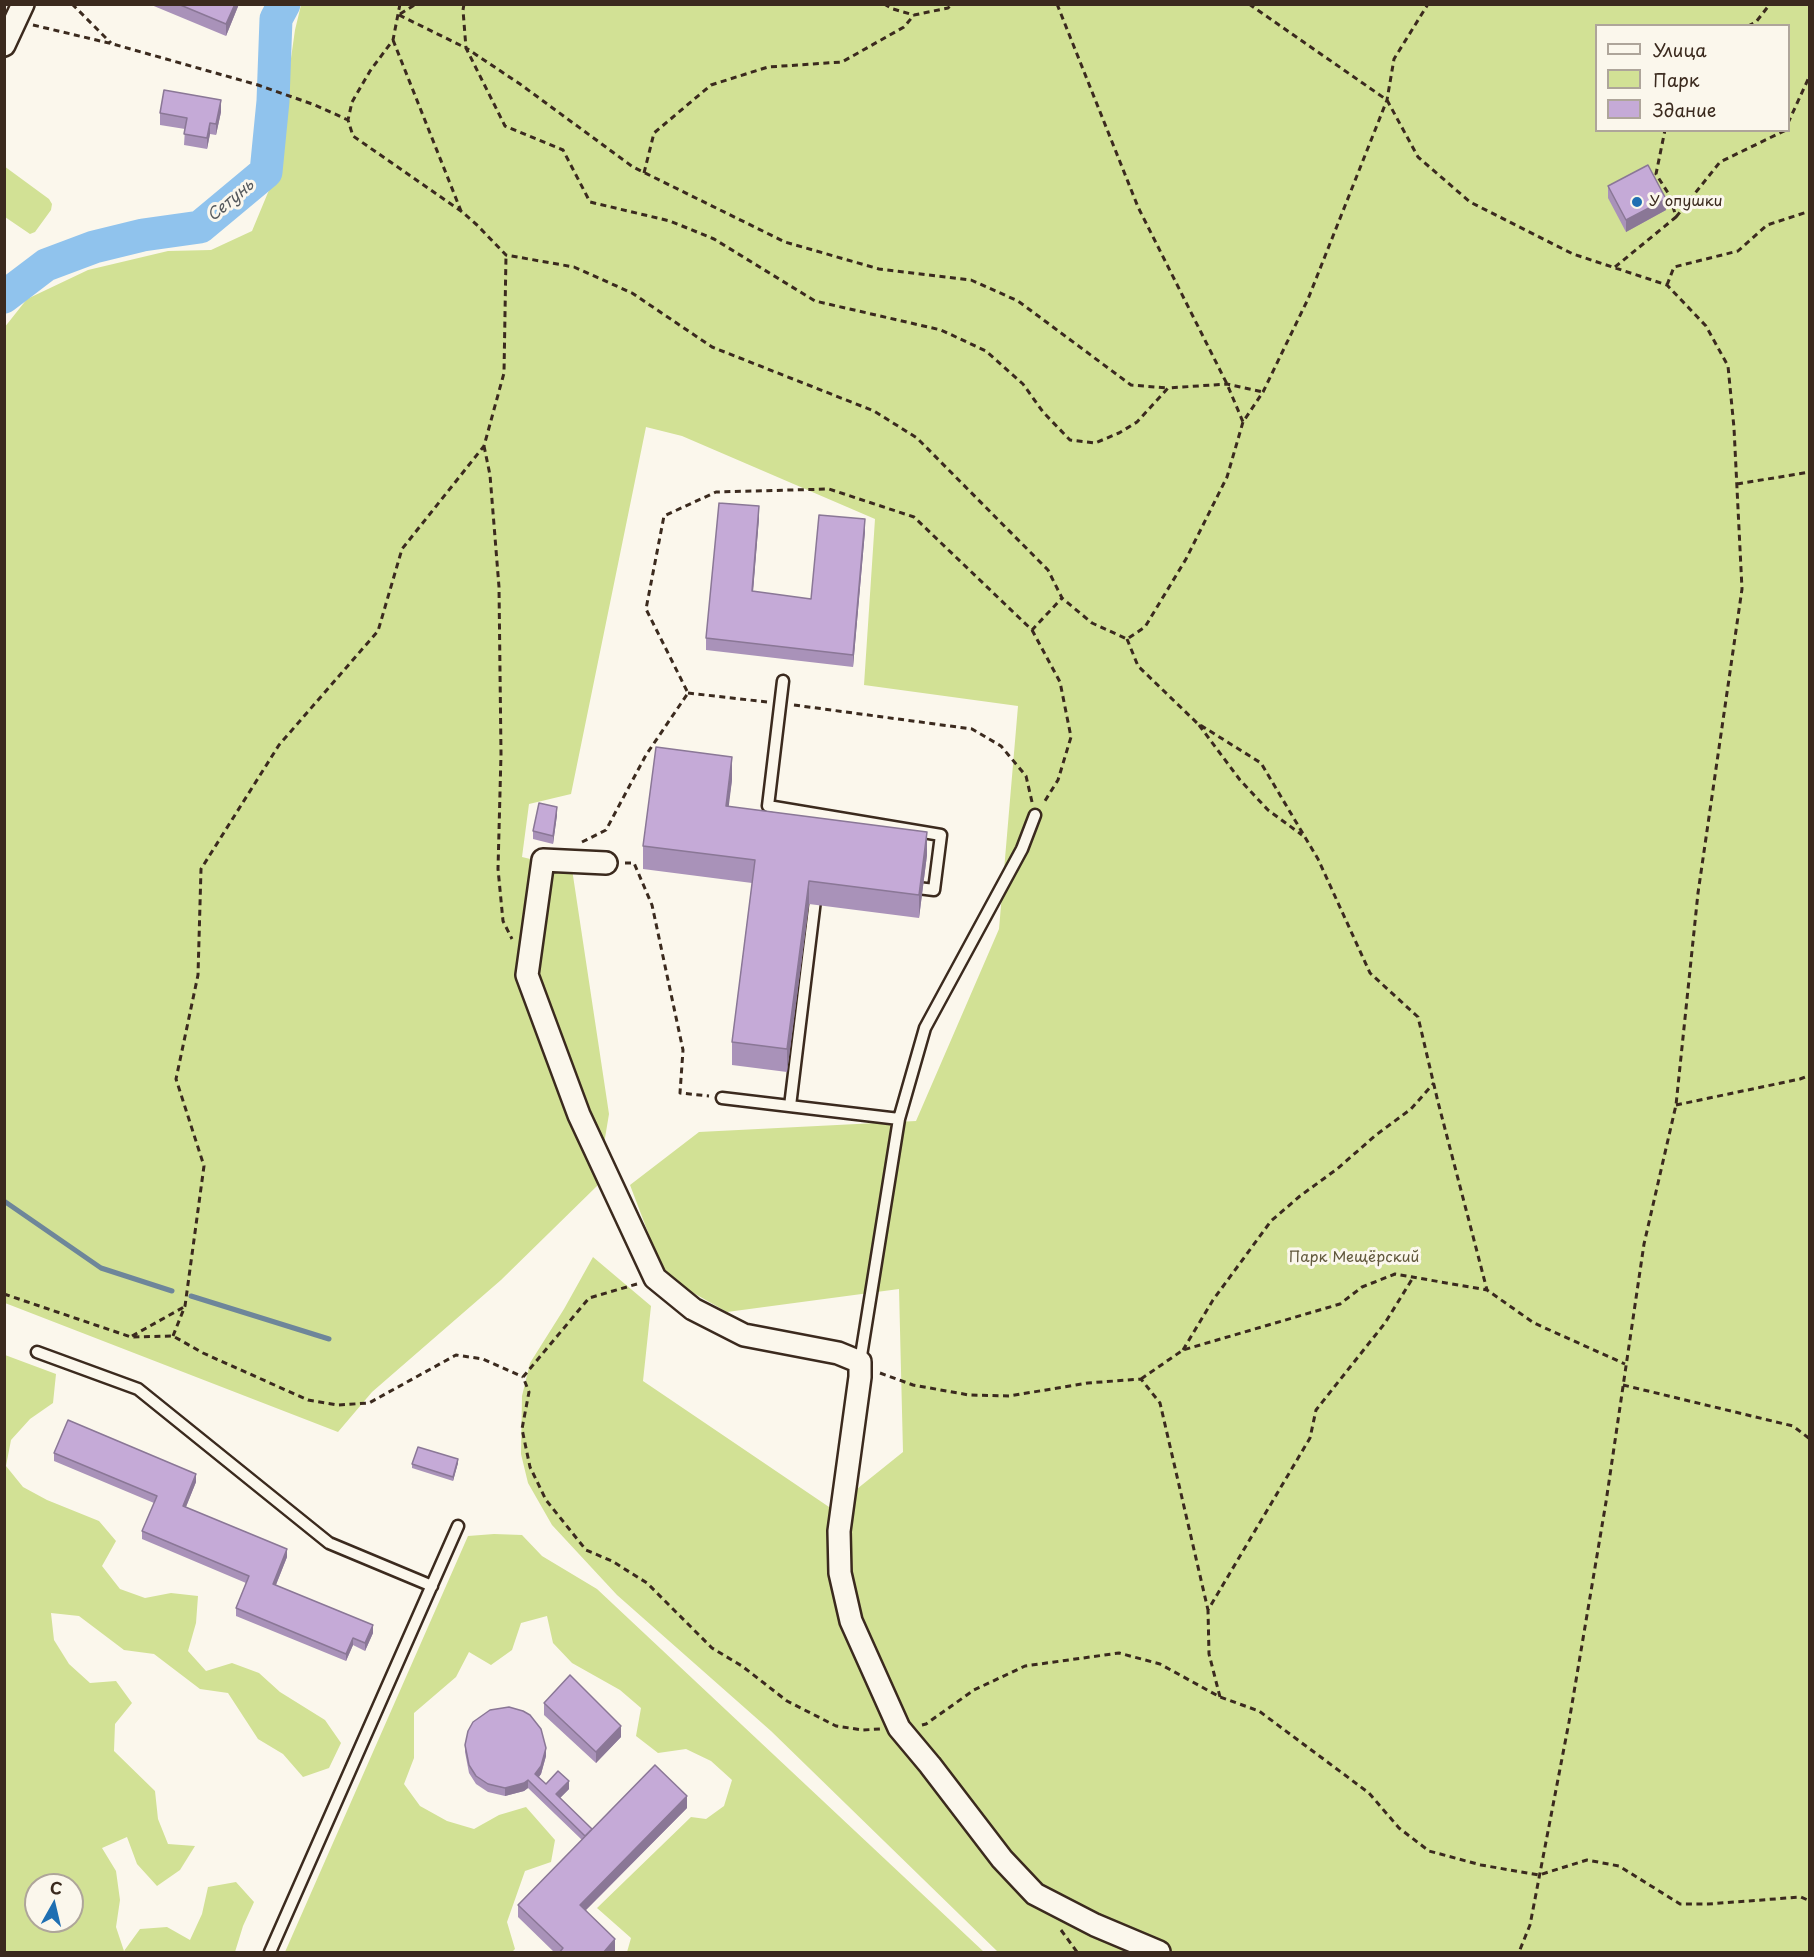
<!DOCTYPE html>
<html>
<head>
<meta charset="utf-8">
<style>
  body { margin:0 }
  #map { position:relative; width:1814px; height:1957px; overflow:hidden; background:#fbf7ec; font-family:"Playpen Sans",sans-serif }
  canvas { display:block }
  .frame { position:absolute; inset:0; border:6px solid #3b2a1e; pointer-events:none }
  .legend { position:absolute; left:1595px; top:24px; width:195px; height:108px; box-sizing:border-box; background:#fbf7ec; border:2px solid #aea59a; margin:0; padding:8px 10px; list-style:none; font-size:18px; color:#3b2a1e }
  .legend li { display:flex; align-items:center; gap:12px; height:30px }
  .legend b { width:30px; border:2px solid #aea59a }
  .north { position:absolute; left:24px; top:1873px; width:60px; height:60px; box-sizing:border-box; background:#fbf7ec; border:2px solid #aea59a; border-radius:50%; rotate:8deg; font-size:16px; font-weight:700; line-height:24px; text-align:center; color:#3b2a1e }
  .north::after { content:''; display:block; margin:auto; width:21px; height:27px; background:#1f6fb2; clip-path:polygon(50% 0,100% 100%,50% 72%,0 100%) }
</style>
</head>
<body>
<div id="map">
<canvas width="1814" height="1957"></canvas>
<div class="frame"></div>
<ul class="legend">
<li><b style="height:8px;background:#fbf7ec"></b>Улица</li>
<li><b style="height:16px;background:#d2e195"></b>Парк</li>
<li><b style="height:16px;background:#c5aad7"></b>Здание</li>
</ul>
<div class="north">С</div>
</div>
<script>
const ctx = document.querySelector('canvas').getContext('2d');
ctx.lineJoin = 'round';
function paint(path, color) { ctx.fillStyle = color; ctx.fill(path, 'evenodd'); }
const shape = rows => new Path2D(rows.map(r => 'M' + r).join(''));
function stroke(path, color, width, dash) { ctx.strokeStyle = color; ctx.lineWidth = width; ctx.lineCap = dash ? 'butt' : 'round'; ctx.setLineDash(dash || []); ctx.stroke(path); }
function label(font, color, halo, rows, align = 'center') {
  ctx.font = font + ' "Playpen Sans",sans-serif'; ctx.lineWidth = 6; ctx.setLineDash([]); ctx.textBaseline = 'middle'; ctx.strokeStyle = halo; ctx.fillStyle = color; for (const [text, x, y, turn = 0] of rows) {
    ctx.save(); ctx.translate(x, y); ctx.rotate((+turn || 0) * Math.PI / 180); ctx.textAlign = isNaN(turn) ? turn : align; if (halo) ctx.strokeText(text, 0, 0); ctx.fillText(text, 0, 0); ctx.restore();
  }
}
const green = shape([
  [301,5,1809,5,1809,1952,998,1952,771,1731,617,1595,552,1525,528,1483,521,1454,522,1396,530,1363,564,1309,593,1257,651,1306,643,1381,832,1509,903,1452,899,1289,727,1312,665,1277,630,1185,699,1132,916,1121,999,929,1018,706,864,685,875,519,682,436,646,427,571,794,529,804,522,857,572,869,609,1114,597,1186,501,1280,372,1392,338,1432,5,1303,4,328,27,299,88,270,168,251,211,250,252,231,274,178,295,30],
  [1596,26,1788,26,1788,130,1596,130],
  [4,166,49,199,52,204,51,210,35,232,30,234,5,217],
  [5,1355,56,1374,53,1403,30,1419,11,1440,6,1466,23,1487,47,1500,99,1521,116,1541,102,1566,120,1589,145,1598,171,1593,198,1596,196,1623,188,1651,206,1671,232,1663,259,1673,280,1692,325,1720,341,1743,329,1768,303,1777,283,1754,258,1739,228,1693,200,1689,154,1654,124,1650,79,1616,51,1613,54,1640,69,1664,90,1683,116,1681,132,1703,115,1724,114,1751,155,1791,158,1819,168,1844,195,1846,180,1870,157,1886,137,1864,127,1837,102,1848,116,1871,120,1900,116,1927,124,1951,140,1929,167,1927,190,1940,202,1914,208,1887,236,1882,254,1902,243,1926,235,1952,5,1952],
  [36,1885,72,1885,72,1921,36,1921],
  [494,1534,522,1535,542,1556,597,1589,984,1952,627,1952,631,1938,597,1908,691,1817,706,1819,724,1806,732,1780,711,1761,686,1749,658,1753,636,1736,641,1708,620,1690,572,1663,553,1643,547,1616,521,1623,512,1650,491,1665,469,1652,456,1677,414,1713,414,1758,404,1784,420,1806,447,1821,474,1829,499,1815,526,1807,555,1840,551,1862,525,1871,507,1922,515,1949,512,1952,285,1952,468,1536]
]);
const stream = shape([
  [4,1201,101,1268,172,1291],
  [191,1296,329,1339]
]);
const river = shape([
  [4,297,46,265,94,247,143,235,200,227,266,172,273,101,276,19,284,4]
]);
const path = shape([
  [72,4,111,43],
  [400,4,393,40,370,71,352,102,348,120,353,136,461,211,477,225,506,255,574,267,632,293,712,347,874,411,917,438,1048,570,1062,598,1092,623,1127,639,1145,627,1186,559,1227,477,1243,422,1263,392,1308,299,1387,100,1394,59,1428,4],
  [464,4,463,10,466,48,520,84,633,167,785,242,879,269,971,280,1018,301,1131,385,1168,388],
  [884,4,893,9,914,15,948,8,952,4],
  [1057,4,1138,207,1227,384,1243,422],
  [1249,4,1387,100,1418,157,1470,202,1573,254,1667,285,1706,326,1728,366,1734,428,1742,589,1698,893,1676,1105,1644,1244,1606,1502,1569,1722,1530,1925,1519,1952],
  [400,14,416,4],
  [399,15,466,48,505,126,563,150,590,202,670,221,714,239,815,301,941,330,986,351,1023,384,1043,412,1070,440,1095,443,1119,433,1137,422,1168,388,1227,384,1263,392],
  [33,25,113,44,258,85,315,105,348,120],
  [1748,26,1756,22,1770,4],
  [393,40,461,211],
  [1788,123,1810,75],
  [644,173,654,133,711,85,768,67,842,62,904,27,914,15],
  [1676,217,1720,162,1786,130],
  [1615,267,1676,217,1670,196,1656,174,1665,130],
  [1667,285,1674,267,1738,251,1767,225,1810,211],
  [484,446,490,475,499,587,501,754,498,869,503,921,512,939],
  [1737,484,1810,472],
  [1032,630,1060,682,1071,737,1058,780,1043,804],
  [1127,639,1138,666,1197,723,1261,763,1318,859,1370,973,1418,1017,1438,1102,1487,1290,1534,1323,1625,1364],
  [688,693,767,702],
  [794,705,972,729,1001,746,1026,776,1032,802],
  [1199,725,1240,780,1268,810,1302,835],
  [582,842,606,830,646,755,688,693,646,609,664,516,716,492,829,489,914,517,1032,630,1062,598],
  [625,863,634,863,652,905,683,1050,680,1093,709,1096],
  [1676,1105,1800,1079,1810,1075],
  [637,1284,589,1298,523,1377,529,1392,522,1429,530,1467,546,1500,586,1550,612,1561,647,1583,712,1648,742,1666,787,1701,836,1726,863,1730,880,1729],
  [4,1294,131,1337,173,1336,203,1353,308,1400,338,1405,369,1403,456,1355,483,1359,523,1377],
  [132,1336,184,1307],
  [173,1336,185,1306,204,1166,176,1079,198,975,201,869,279,745,378,631,402,549,484,446,504,373,506,255],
  [1183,1350,1213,1300,1271,1221,1300,1196,1337,1169,1376,1135,1411,1109,1434,1083],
  [880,1373,913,1385,969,1395,1009,1396,1088,1383,1141,1379,1160,1403,1208,1610],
  [1141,1379,1183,1350,1340,1304,1362,1287,1395,1274,1487,1290],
  [1623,1385,1793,1426,1810,1439],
  [1220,1697,1209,1654,1208,1610,1310,1438,1316,1410,1385,1323,1414,1276],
  [922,1725,926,1724,974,1690,1025,1666,1119,1653,1160,1664,1220,1697,1259,1711,1369,1793,1399,1828,1429,1851,1481,1865,1539,1875,1587,1860,1619,1866,1680,1904,1708,1904,1801,1897,1810,1901],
  [1061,1930,1077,1952]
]);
const service = shape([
  [783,681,768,806,941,835,934,890,910,887],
  [722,1098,899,1119,860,1362],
  [790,1106,816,892],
  [899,1119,925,1028,1022,849,1035,815],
  [37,1352,138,1389,329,1543,432,1586],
  [270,1952,458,1526]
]);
const minor = shape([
  [4,45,23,4],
  [606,863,543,860,527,975,579,1115,655,1278,693,1309,744,1335,838,1353,860,1362,860,1377,839,1531,840,1573,851,1621,899,1728,930,1765,1002,1859,1035,1894,1095,1925,1159,1952]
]);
const wall = shape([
  [149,4,239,4,226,36],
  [221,112,216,135,210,134,207,149,184,145,185,129,160,125,160,113],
  [1608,186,1666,210,1626,232,1608,198],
  [759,518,753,592,811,599,865,531,853,667,706,650,706,638],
  [732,780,728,806,927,855,919,918,809,904,787,1072,732,1065,732,1042,752,883,643,869,643,846],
  [557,815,553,844,533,839,533,831],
  [54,1453,196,1482,186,1507,287,1557,276,1585,373,1633,365,1651,353,1645,346,1661,236,1616,236,1608,246,1583,142,1539,142,1531,154,1503,54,1461],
  [458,1463,453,1481,412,1468,412,1464],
  [544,1703,621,1737,596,1763,544,1715],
  [465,1745,546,1756,541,1774,539,1777,546,1784,569,1789,560,1798,592,1829,687,1808,586,1910,615,1951,614,1953,555,1953,518,1917,518,1905,582,1840,528,1788,524,1791,505,1796,488,1792,476,1784,469,1773,465,1752]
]);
const shadedWall = shape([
  [235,4,239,4,226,36,226,24],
  [221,100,221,112,216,135,216,124],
  [210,123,210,134,207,149,207,138],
  [1666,199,1666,210,1626,232,1626,220],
  [759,506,759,518,752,603,752,591],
  [865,519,865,531,853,667,853,655],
  [732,757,732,780,726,829,726,806],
  [557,807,557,815,553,844,553,836],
  [927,832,927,855,919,918,919,895],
  [809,881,809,904,787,1072,787,1049],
  [458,1459,458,1463,453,1481,453,1477],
  [196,1474,196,1482,183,1514,183,1506],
  [287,1549,287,1557,273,1592,273,1584],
  [373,1625,373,1633,365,1651,365,1643],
  [353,1638,353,1645,346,1661,346,1654],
  [621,1726,621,1737,596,1763,596,1752],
  [546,1748,546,1756,541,1774,535,1782,535,1774],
  [528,1780,528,1788,524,1791,505,1796,505,1788],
  [569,1781,569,1789,556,1802,556,1794],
  [687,1796,687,1808,580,1916,580,1905],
  [615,1939,615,1951,614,1953,603,1953]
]);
const building = shape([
  [178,4,235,4,226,24,178,4],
  [164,90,221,100,216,124,210,123,207,138,184,134,187,118,160,113,164,90],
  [1648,165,1666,199,1626,220,1608,186,1648,165],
  [719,503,759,506,752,591,811,599,819,515,865,519,853,655,706,638,719,503],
  [656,747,732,757,726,806,927,832,919,895,809,881,787,1049,732,1042,755,860,643,846,656,747],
  [539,803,557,807,553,836,533,831,539,803],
  [68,1420,196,1474,183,1506,287,1549,273,1584,373,1625,365,1643,353,1638,346,1654,236,1608,249,1576,142,1531,157,1496,54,1453,68,1420],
  [418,1447,458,1459,453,1477,412,1464,418,1447],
  [570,1675,621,1726,596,1752,544,1703,570,1675],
  [509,1707,523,1711,530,1715,541,1729,546,1748,541,1766,535,1774,546,1784,558,1771,569,1781,556,1794,592,1829,585,1836,528,1780,524,1783,505,1788,488,1784,476,1776,469,1765,465,1745,468,1731,473,1722,490,1710,509,1707],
  [655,1765,687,1796,580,1905,615,1939,603,1953,559,1953,563,1948,518,1905,655,1765]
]);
const markers = [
  [1637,202,6,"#1f6fb2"]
];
const poiNames = [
  ["У опушки",1649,202]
];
const parkNames = [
  ["Парк Мещёрский",1354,1258]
];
const waterNames = [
  ["Сетунь",231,201,-40]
];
paint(green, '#d2e195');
stroke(stream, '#6e869a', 5);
stroke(river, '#90c3ed', 33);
stroke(service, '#3b2a1e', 15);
stroke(minor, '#3b2a1e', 26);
stroke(path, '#3b2a1e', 3, [6, 4.5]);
stroke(service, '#fbf7ec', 10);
stroke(minor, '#fbf7ec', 21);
paint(wall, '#a992b9');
paint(shadedWall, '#8a7796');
paint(building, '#c5aad7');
stroke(building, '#8a7796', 1.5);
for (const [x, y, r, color] of markers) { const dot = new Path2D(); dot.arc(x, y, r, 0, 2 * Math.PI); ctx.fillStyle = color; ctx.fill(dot); stroke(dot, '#fbf7ec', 2); }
label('15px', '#3b2a1e', '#fbf7ec', poiNames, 'left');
label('15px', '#61583c', '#fbf7ec', parkNames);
label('italic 16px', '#54585c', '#fbf7ec', waterNames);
</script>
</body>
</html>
